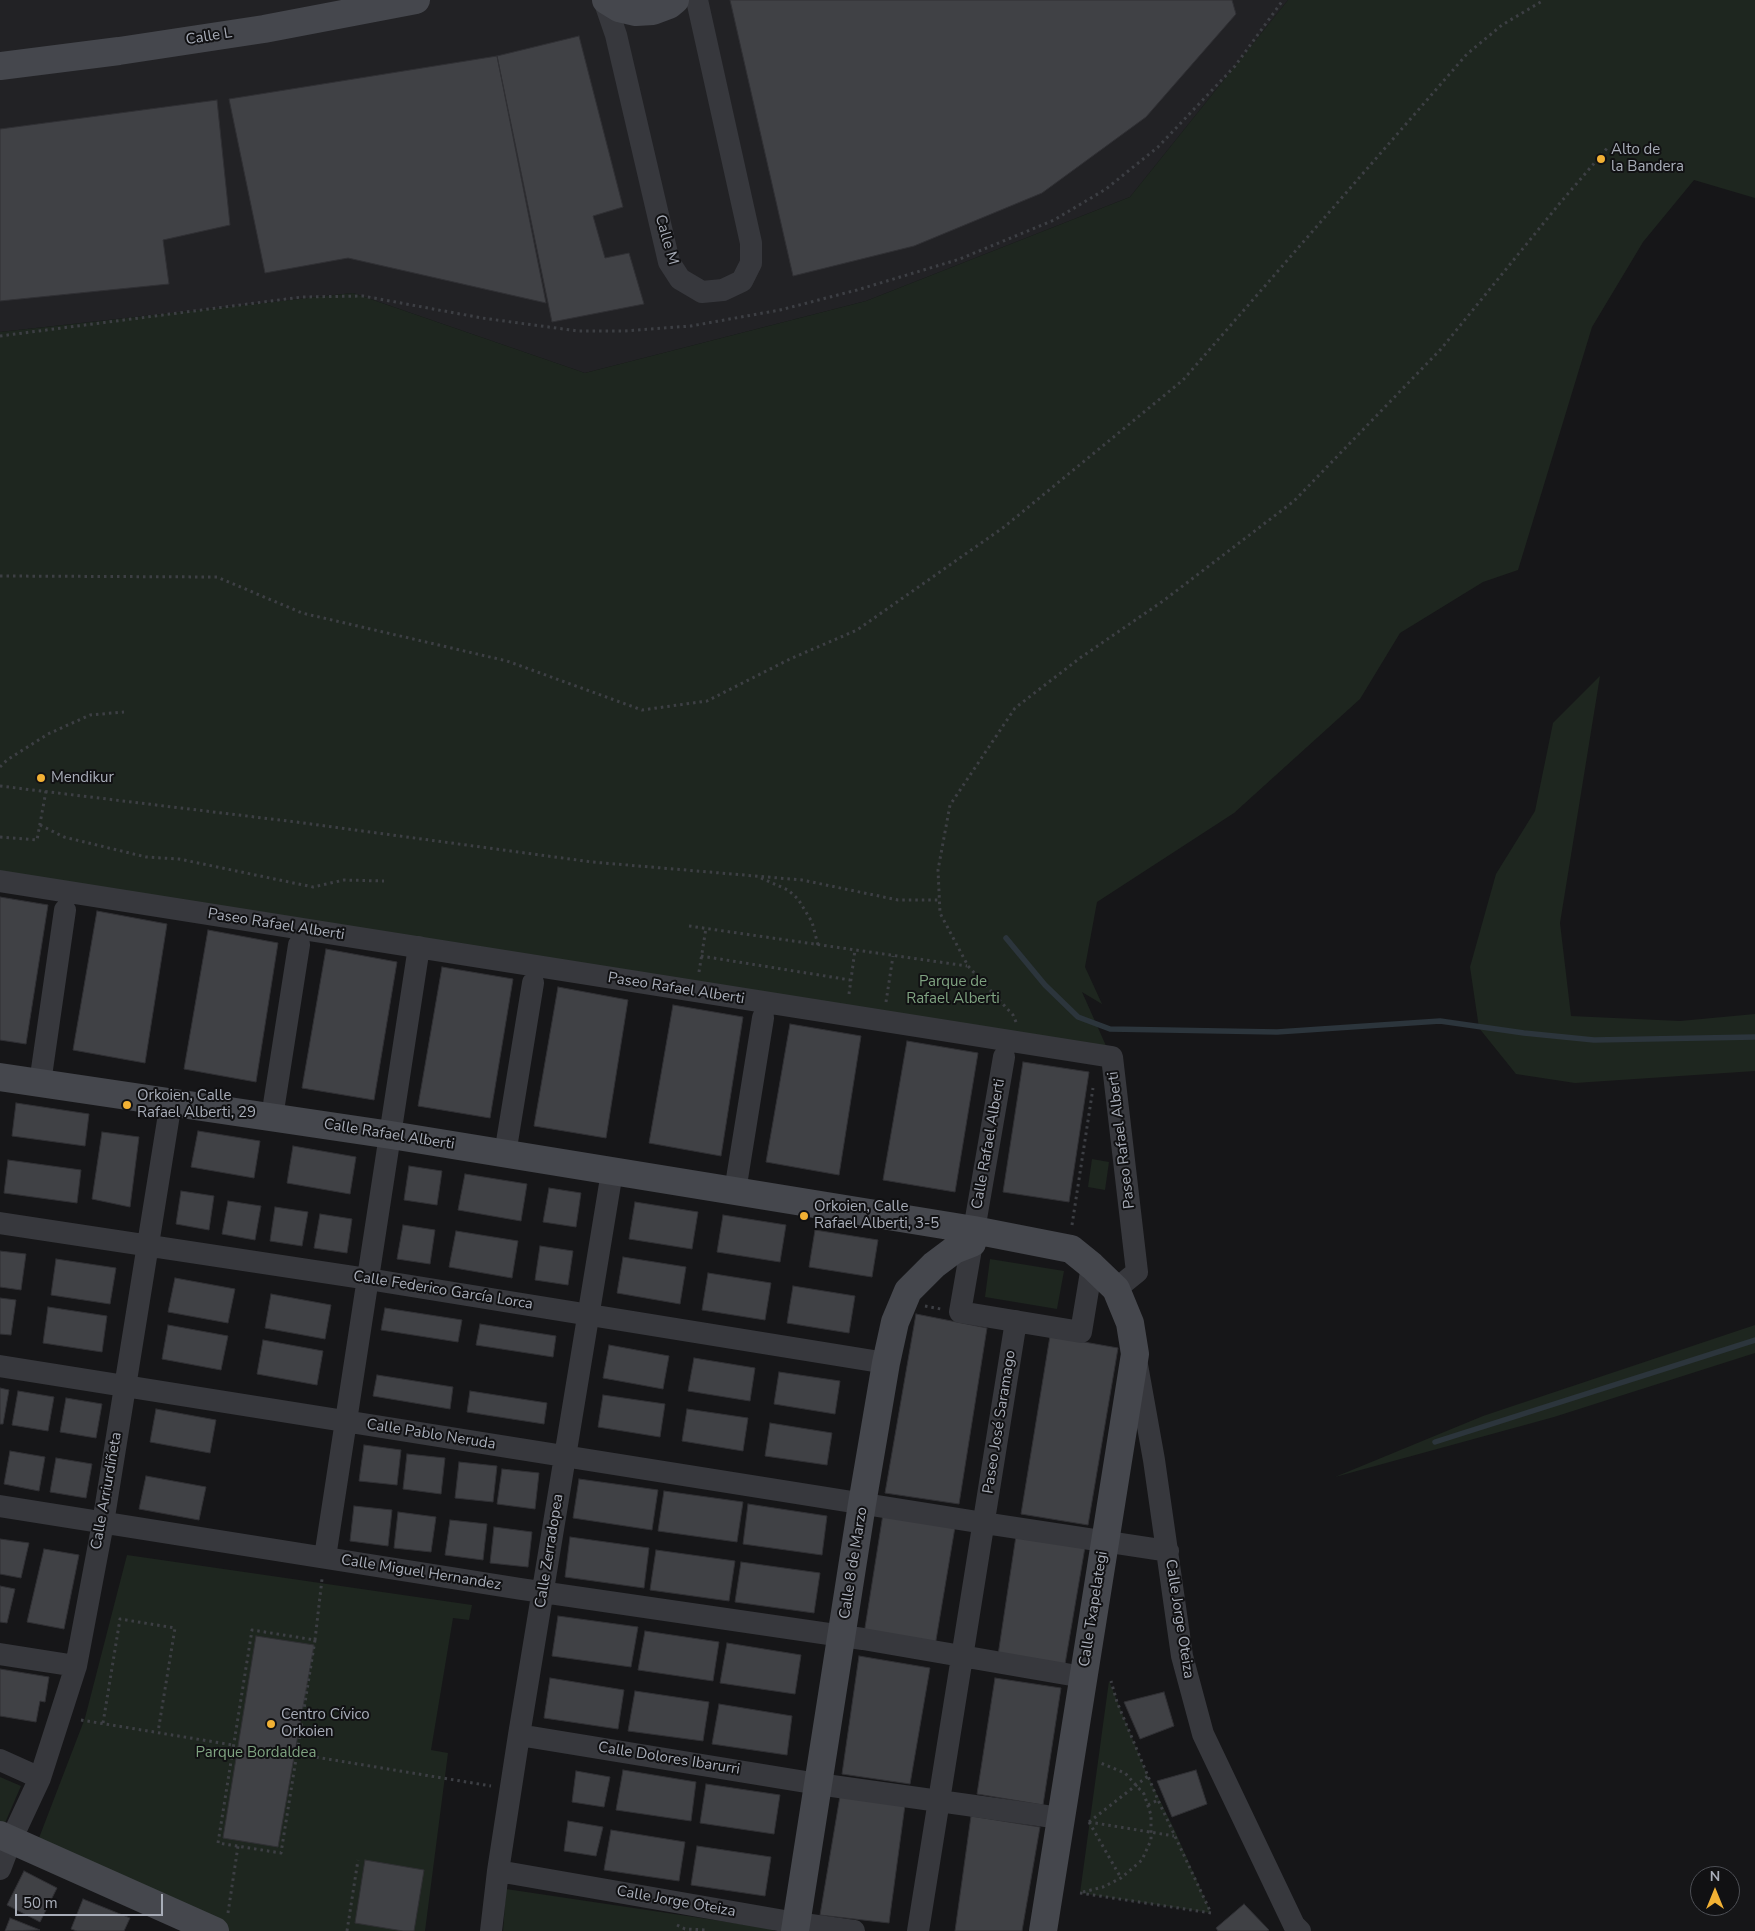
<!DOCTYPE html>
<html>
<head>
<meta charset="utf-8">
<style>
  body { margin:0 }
  #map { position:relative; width:1755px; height:1931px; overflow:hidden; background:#161618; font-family:"Nunito Sans",sans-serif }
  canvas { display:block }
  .north { position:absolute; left:1690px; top:1866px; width:50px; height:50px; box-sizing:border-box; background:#111113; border:1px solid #4d4f55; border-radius:50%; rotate:0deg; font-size:14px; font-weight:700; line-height:20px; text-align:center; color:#a8adb8 }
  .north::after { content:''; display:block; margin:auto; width:18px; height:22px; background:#f2b134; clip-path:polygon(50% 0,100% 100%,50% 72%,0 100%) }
  .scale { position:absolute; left:15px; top:1894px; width:148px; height:22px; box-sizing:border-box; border:2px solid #a8adb8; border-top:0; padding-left:6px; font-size:15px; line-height:18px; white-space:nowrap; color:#a8adb8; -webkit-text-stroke:4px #111113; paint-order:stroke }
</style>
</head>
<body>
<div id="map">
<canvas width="1755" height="1931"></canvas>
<div class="north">N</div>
<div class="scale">50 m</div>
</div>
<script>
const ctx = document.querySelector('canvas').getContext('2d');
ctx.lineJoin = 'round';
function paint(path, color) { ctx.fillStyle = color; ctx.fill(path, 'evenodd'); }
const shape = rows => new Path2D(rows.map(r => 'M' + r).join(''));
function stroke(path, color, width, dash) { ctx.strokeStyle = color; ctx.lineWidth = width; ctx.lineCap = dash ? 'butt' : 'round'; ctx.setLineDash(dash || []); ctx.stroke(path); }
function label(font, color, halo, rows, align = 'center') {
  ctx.font = font + ' "Nunito Sans",sans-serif'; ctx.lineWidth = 4; ctx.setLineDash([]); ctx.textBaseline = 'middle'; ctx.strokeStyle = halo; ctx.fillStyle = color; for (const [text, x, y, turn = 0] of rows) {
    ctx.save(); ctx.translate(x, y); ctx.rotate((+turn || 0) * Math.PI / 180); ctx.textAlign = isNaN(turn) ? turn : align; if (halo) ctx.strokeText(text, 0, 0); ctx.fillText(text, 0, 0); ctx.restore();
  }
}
const built = shape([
  [0,0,1288,0,1130,197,866,301,585,373,353,293,0,332]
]);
const green = shape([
  [1288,0,1755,0,1755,198,1694,180,1643,242,1592,327,1518,570,1483,582,1400,633,1360,699,1234,813,1097,902,1085,967,1102,1004,1082,992,1107,1048,0,871,0,332,353,293,585,373,866,301,1130,197],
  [1600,676,1560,923,1571,1016,1680,1021,1755,1014,1755,1071,1575,1083,1516,1074,1479,1028,1470,967,1496,874,1535,811,1553,723],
  [1092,1159,1109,1162,1105,1190,1088,1187],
  [990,1259,1064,1271,1057,1309,985,1297],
  [1755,1325,1755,1353,1554,1417,1335,1477,1483,1416],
  [127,1555,472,1605,469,1620,453,1618,431,1750,448,1753,425,1931,215,1931,34,1851,85,1718],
  [1109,1681,1146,1772,1175,1831,1211,1913,1080,1893],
  [0,1777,21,1786,5,1823,0,1821],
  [506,1889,768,1928,775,1931,503,1931]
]);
const stream = shape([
  [1006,938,1045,985,1078,1017,1110,1029,1277,1032,1440,1021,1524,1033,1594,1040,1755,1037],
  [1435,1442,1755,1340]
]);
const building = shape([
  [730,0,1232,0,1236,14,1146,117,1042,193,914,246,793,276,730,0],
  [579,36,623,207,593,216,605,258,629,253,644,304,552,322,497,56,579,36],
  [497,56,546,303,348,258,265,273,229,99,497,56],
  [217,100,230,225,163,240,169,284,0,301,0,129,217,100],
  [0,897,48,905,26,1044,0,1040,0,897],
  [97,911,167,924,145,1063,73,1050,97,911],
  [208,930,278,943,256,1082,184,1069,208,930],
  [326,949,397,962,374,1100,302,1088,326,949],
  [442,967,513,979,490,1118,418,1106,442,967],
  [558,987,628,1000,606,1138,534,1126,558,987],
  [673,1005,743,1017,721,1156,649,1143,673,1005],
  [790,1024,861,1036,839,1175,766,1162,790,1024],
  [907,1041,978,1053,955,1192,883,1180,907,1041],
  [1023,1062,1089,1072,1069,1202,1003,1192,1023,1062],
  [16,1103,89,1114,85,1146,12,1136,16,1103],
  [198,1131,260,1141,254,1178,191,1167,198,1131],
  [102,1132,139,1137,130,1207,92,1199,102,1132],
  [293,1146,356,1157,350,1194,287,1183,293,1146],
  [8,1160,81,1170,77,1203,4,1193,8,1160],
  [409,1166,442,1171,437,1205,404,1200,409,1166],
  [465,1174,527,1184,521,1221,458,1210,465,1174],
  [549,1188,581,1193,576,1227,543,1222,549,1188],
  [181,1191,214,1196,209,1230,176,1224,181,1191],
  [228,1201,261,1206,255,1240,222,1234,228,1201],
  [635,1202,698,1212,692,1249,629,1239,635,1202],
  [275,1207,308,1212,302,1246,270,1241,275,1207],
  [320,1214,352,1219,347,1253,314,1248,320,1214],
  [723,1215,786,1225,780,1262,717,1252,723,1215],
  [403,1225,435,1230,430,1264,397,1259,403,1225],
  [815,1230,878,1240,872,1277,809,1267,815,1230],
  [456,1231,518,1241,512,1278,449,1267,456,1231],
  [540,1246,573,1251,568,1285,535,1280,540,1246],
  [0,1251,26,1254,21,1290,0,1287,0,1251],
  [623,1257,686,1267,680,1304,617,1293,623,1257],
  [56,1259,116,1268,110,1304,51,1295,56,1259],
  [708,1273,771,1283,765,1320,702,1310,708,1273],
  [175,1278,235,1289,228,1323,168,1312,175,1278],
  [793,1286,855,1296,849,1333,787,1323,793,1286],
  [271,1294,331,1305,325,1339,265,1328,271,1294],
  [0,1298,16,1300,11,1335,0,1334,0,1298],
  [48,1307,107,1316,102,1352,43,1343,48,1307],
  [385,1308,462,1320,458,1342,381,1330,385,1308],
  [916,1314,987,1328,959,1504,885,1493,916,1314],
  [480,1324,556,1336,553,1357,476,1345,480,1324],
  [168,1325,228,1336,221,1370,162,1359,168,1325],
  [1050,1336,1118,1348,1088,1525,1021,1514,1050,1336],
  [263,1340,323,1351,317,1385,257,1374,263,1340],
  [609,1345,669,1356,663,1389,603,1378,609,1345],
  [694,1358,755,1368,750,1401,688,1391,694,1358],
  [779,1372,840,1381,835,1414,774,1404,779,1372],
  [377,1375,453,1387,450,1409,373,1396,377,1375],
  [0,1388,9,1390,3,1424,0,1424,0,1388],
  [18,1391,54,1397,48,1431,12,1425,18,1391],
  [470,1391,547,1403,544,1424,467,1412,470,1391],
  [603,1395,665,1404,660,1437,598,1427,603,1395],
  [66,1398,102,1404,96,1438,60,1432,66,1398],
  [156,1409,216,1420,210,1453,150,1442,156,1409],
  [687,1409,748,1418,743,1451,682,1441,687,1409],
  [770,1423,832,1433,827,1465,765,1456,770,1423],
  [364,1445,401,1450,397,1485,359,1481,364,1445],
  [10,1451,45,1457,39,1491,4,1484,10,1451],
  [407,1454,445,1458,441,1494,403,1489,407,1454],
  [56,1458,92,1464,86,1498,50,1492,56,1458],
  [459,1462,497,1466,493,1502,455,1498,459,1462],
  [502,1469,539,1473,535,1509,497,1504,502,1469],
  [146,1476,206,1487,199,1520,139,1509,146,1476],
  [579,1479,658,1490,652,1530,573,1518,579,1479],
  [664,1491,743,1502,737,1542,658,1531,664,1491],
  [748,1504,827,1516,822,1555,743,1544,748,1504],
  [354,1506,392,1510,388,1546,350,1541,354,1506],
  [398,1512,436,1517,431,1552,394,1548,398,1512],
  [883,1514,955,1527,935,1646,864,1634,883,1514],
  [450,1520,487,1524,483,1560,445,1555,450,1520],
  [494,1527,532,1532,528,1567,490,1563,494,1527],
  [1016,1536,1085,1547,1065,1664,998,1655,1016,1536],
  [570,1537,649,1548,644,1588,565,1577,570,1537],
  [0,1539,29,1543,21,1578,0,1574,0,1539],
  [44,1549,79,1555,64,1629,27,1622,44,1549],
  [656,1550,735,1561,729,1601,650,1590,656,1550],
  [741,1562,820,1573,814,1613,735,1602,741,1562],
  [0,1586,15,1589,7,1623,0,1622,0,1586],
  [558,1616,638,1627,631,1667,552,1656,558,1616],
  [645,1631,719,1642,713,1681,638,1670,645,1631],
  [256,1636,314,1645,278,1847,223,1838,256,1636],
  [727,1643,801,1655,795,1694,720,1683,727,1643],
  [859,1656,930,1668,910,1784,842,1774,859,1656],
  [0,1669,49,1677,45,1702,40,1701,36,1722,0,1716,0,1669],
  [550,1678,624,1690,618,1729,544,1718,550,1678],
  [995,1678,1061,1688,1043,1805,977,1794,995,1678],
  [635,1691,709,1702,703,1741,628,1731,635,1691],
  [1164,1692,1174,1726,1140,1739,1124,1702,1164,1692],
  [719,1704,792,1716,787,1755,712,1744,719,1704],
  [623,1770,696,1782,691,1821,616,1810,623,1770],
  [1196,1770,1207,1804,1172,1817,1157,1781,1196,1770],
  [576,1771,610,1777,604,1807,572,1802,576,1771],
  [706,1784,780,1795,774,1834,700,1823,706,1784],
  [840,1796,905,1805,889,1923,820,1915,840,1796],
  [971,1816,1040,1827,1022,1931,955,1931,971,1816],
  [568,1821,603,1827,596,1856,564,1851,568,1821],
  [611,1830,685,1842,679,1881,604,1870,611,1830],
  [697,1846,771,1857,765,1896,691,1885,697,1846],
  [365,1860,424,1870,414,1931,403,1931,355,1923,365,1860],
  [24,1871,57,1888,40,1922,7,1905,24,1871],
  [83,1899,130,1918,124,1931,77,1931,71,1929,83,1899],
  [1244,1904,1269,1930,1267,1931,1218,1931,1216,1928,1244,1904],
  [10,1918,40,1930,5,1931,10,1918]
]);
const path = shape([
  [0,336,302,297,363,296,482,318,578,331,624,331,691,326,780,310,857,290,960,259,1054,220,1106,189,1158,147,1235,66,1283,0],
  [0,576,217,577,302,613,507,661,642,710,707,701,790,659,857,630,1004,527,1183,380,1467,54,1502,25,1544,0],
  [0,767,7,760,48,734,90,715,124,712],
  [0,786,296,822,592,862,802,880,898,900,939,900],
  [40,825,64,837,146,857,179,859,313,887,344,880,384,881],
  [0,837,37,840,46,791],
  [761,878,788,890,798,899,812,922,818,945],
  [689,926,967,966],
  [701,956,850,980],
  [699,972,706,928],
  [849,994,855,950],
  [886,1002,893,956],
  [1016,1022,1013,1015,968,966,940,913,938,870,950,805,1015,708,1080,658,1163,601,1294,501,1441,349,1560,203,1609,146],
  [1072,1225,1093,1088],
  [925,1306,941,1309],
  [315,1640,281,1853,218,1843,252,1630,315,1640,322,1579],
  [81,1720,233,1745],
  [103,1723,120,1619,175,1628,158,1732],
  [297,1754,491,1786],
  [1148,1805,1158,1800],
  [1089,1822,1174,1836],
  [1089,1822,1148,1776],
  [1089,1822,1121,1878],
  [1083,1892,1103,1887,1121,1878,1142,1860,1151,1840,1151,1815,1144,1794,1125,1773,1098,1762],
  [1080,1893,1211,1913,1158,1800,1117,1702,1111,1681],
  [228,1913,238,1846],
  [677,1925,685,1929,707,1930],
  [347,1931,358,1860]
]);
const street = shape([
  [604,0,616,35,669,262,680,279,702,292,723,290,742,281,751,263,751,243,697,0],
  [0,881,1112,1057,1137,1272,1116,1289],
  [40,1083,65,910],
  [272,1117,299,945],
  [505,1154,533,983],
  [735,1191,763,1018],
  [0,1223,368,1279,886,1363],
  [974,1230,1004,1057],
  [972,1243,960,1312,1081,1332,1092,1266],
  [1137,1365,1154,1460,1182,1656,1203,1734,1294,1925,1300,1931],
  [0,1366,984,1523,1168,1551],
  [0,1506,521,1589,863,1639,1083,1677],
  [325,1557,419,947],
  [0,1654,76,1666],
  [519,1735,818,1784,1060,1818],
  [0,1760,40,1778],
  [0,1869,11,1840,40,1778,76,1666,103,1523,171,1102],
  [498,1871,796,1923,854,1931],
  [491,1931,498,1871,519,1735,612,1172],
  [918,1931,1016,1321]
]);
const secondary = shape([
  [606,0,619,8,636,12,653,11,669,5,675,0],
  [0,66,119,51,264,29,416,0],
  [0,1077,391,1135,974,1230,1071,1249,1092,1266,1116,1289,1130,1323,1135,1354,1043,1931],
  [0,1835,215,1931],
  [795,1931,862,1504,886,1363,895,1322,908,1291,934,1265,954,1250,972,1243,974,1230]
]);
const markers = [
  [1601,159,5,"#f2b134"],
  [41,778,5,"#f2b134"],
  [127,1105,5,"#f2b134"],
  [804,1216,5,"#f2b134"],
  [271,1724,5,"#f2b134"]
];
const streetNames = [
  ["Calle L",209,37,-9],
  ["Calle M",666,240,74],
  ["Paseo Rafael Alberti",276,925,9],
  ["Paseo Rafael Alberti",676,989,9],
  ["Calle Rafael Alberti",389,1135,9],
  ["Paseo Rafael Alberti",1122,1140,-97],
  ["Calle Rafael Alberti",989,1144,-80],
  ["Calle Federico García Lorca",443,1291,9],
  ["Paseo José Saramago",1000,1422,-81],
  ["Calle Pablo Neruda",431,1435,9],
  ["Calle Arriurdiñeta",107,1491,-80],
  ["Calle Zerradopea",550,1551,-81],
  ["Calle 8 de Marzo",854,1563,-81],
  ["Calle Miguel Hernandez",421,1573,9],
  ["Calle Txapelategi",1094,1609,-81],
  ["Calle Jorge Oteiza",1179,1619,81],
  ["Calle Dolores Ibarurri",669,1759,9],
  ["Calle Jorge Oteiza",676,1902,10]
];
const poiNames = [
  ["Alto de",1611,150],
  ["la Bandera",1611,167],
  ["Mendikur",51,778],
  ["Orkoien, Calle",137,1096],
  ["Rafael Alberti, 29",137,1113],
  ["Orkoien, Calle",814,1207],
  ["Rafael Alberti, 3-5",814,1224],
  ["Centro Cívico",281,1715],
  ["Orkoien",281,1732]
];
const parkNames = [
  ["Parque de",953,982],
  ["Rafael Alberti",953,999],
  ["Parque Bordaldea",256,1753]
];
paint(built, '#222225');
paint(green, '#1e261f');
stroke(stream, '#2c353c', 5.5);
paint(building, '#404145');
stroke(building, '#303034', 1);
stroke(path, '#3d3f44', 3, [2.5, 4]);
stroke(street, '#37383d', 22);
stroke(secondary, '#45474d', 28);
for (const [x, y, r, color] of markers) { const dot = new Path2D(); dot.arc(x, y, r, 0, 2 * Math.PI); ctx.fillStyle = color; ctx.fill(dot); stroke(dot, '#111113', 2); }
label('15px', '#a8adb8', '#111113', streetNames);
label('15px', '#a8adb8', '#111113', poiNames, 'left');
label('15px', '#7fa381', '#111113', parkNames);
</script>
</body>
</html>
